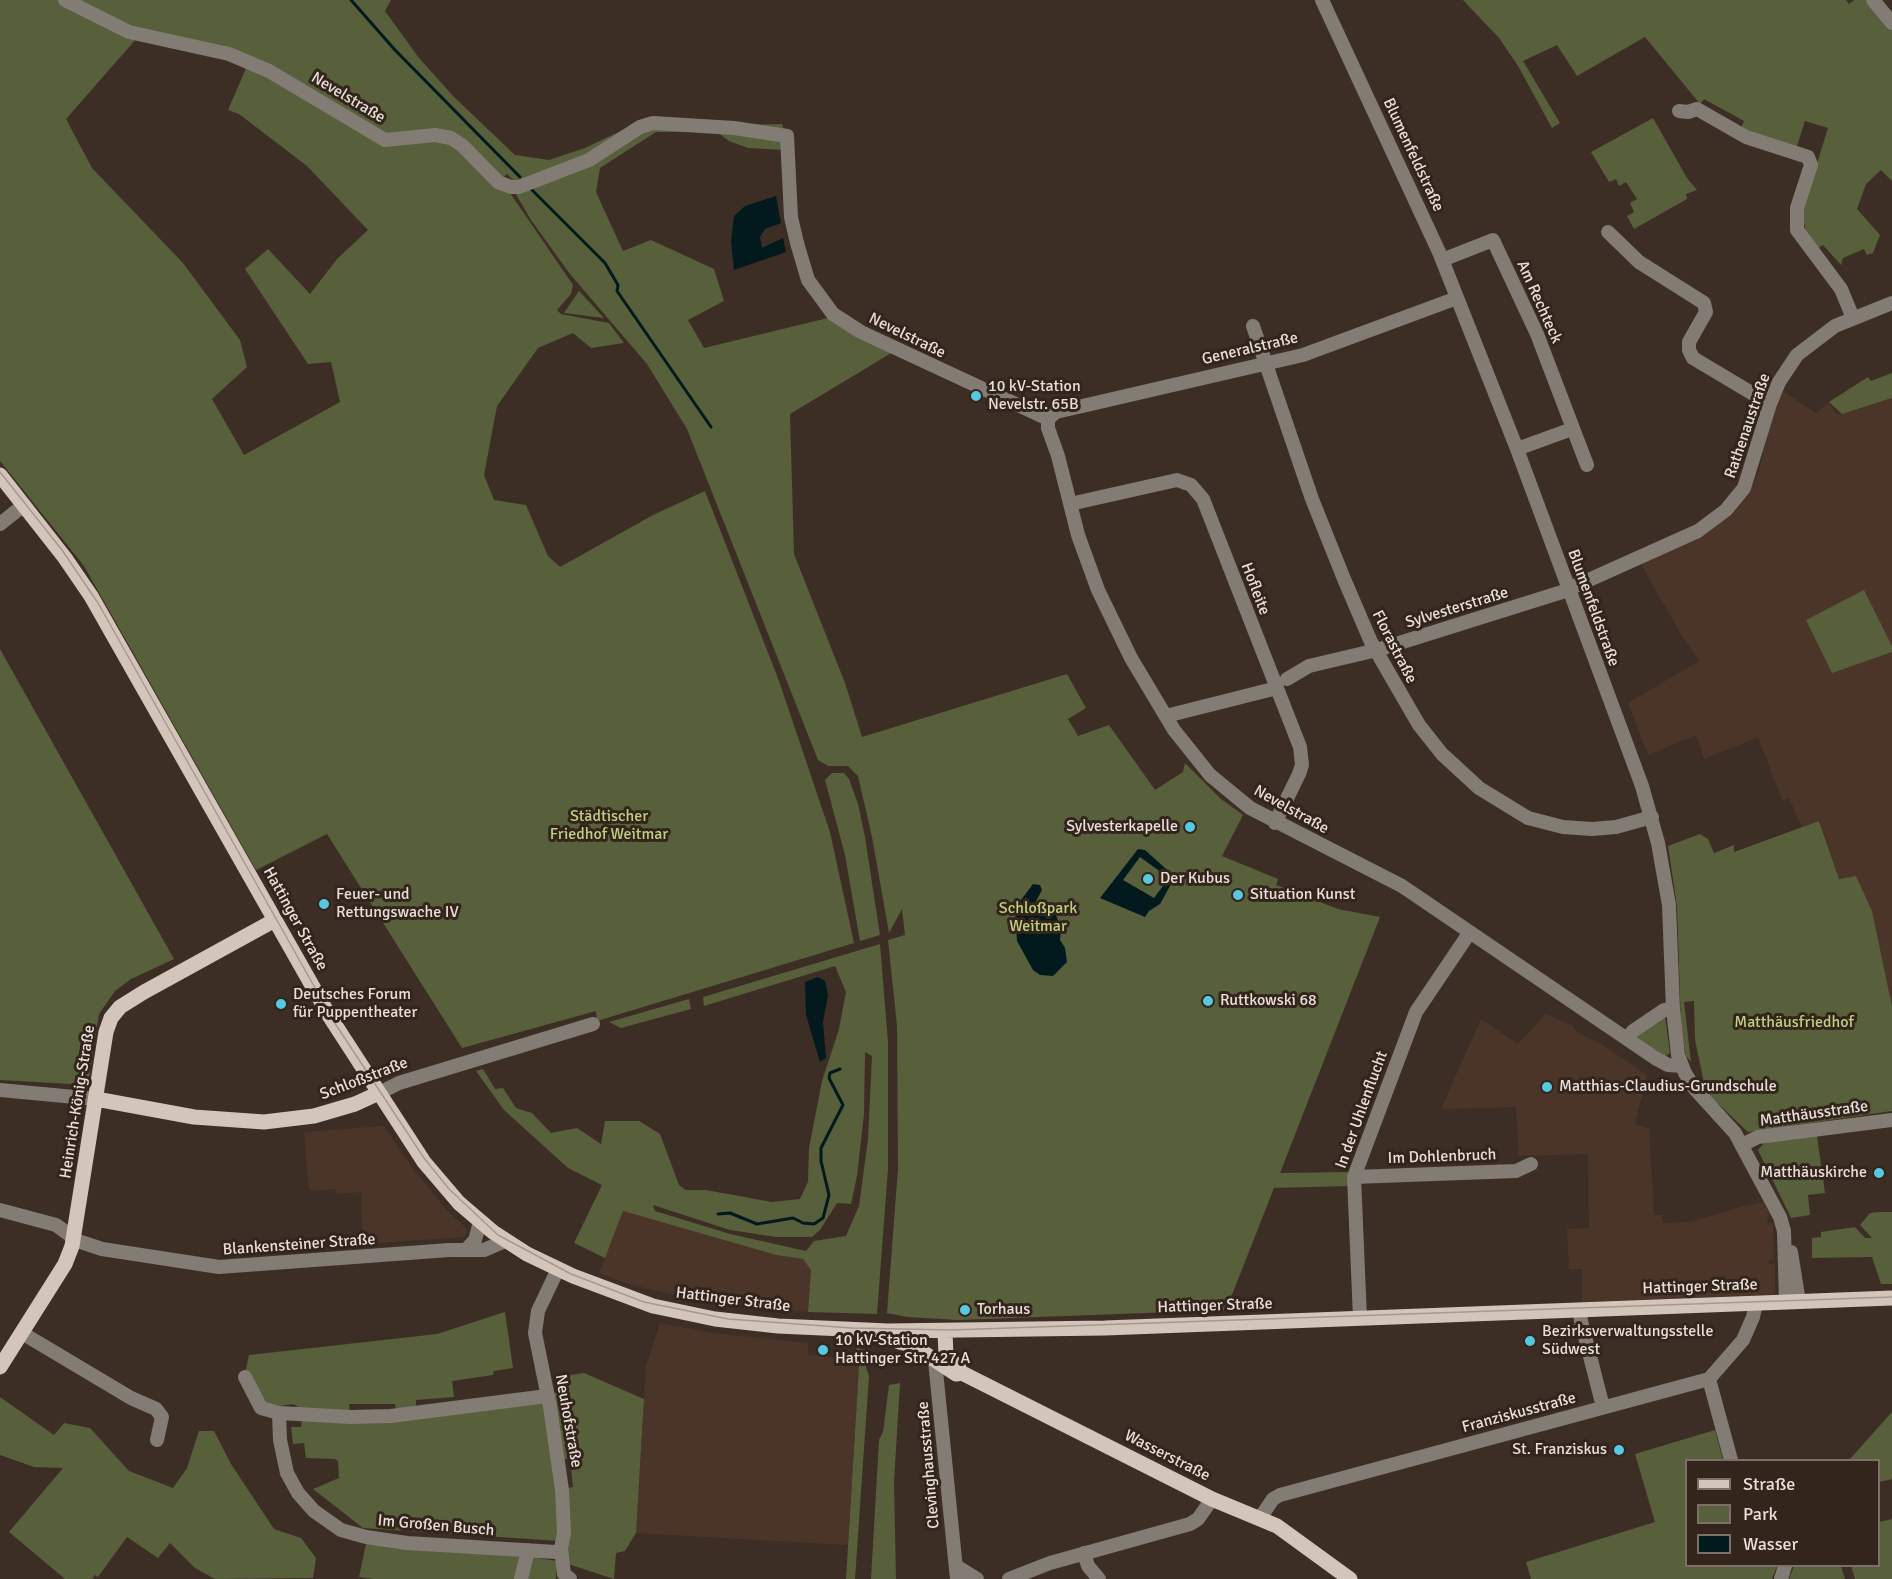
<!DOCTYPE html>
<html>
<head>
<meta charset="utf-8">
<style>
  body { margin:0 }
  #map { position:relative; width:1892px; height:1579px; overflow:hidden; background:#3d2e25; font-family:Signika,sans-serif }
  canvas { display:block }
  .legend { position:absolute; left:1685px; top:1459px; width:195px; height:108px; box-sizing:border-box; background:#33241c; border:2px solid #7c6f68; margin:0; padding:8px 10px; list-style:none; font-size:18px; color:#e9dfd9 }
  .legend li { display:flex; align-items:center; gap:12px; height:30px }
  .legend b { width:30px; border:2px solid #7c6f68 }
</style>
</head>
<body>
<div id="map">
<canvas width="1892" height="1579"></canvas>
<ul class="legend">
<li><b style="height:8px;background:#d3c5b9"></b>Straße</li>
<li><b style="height:16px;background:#575f3b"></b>Park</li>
<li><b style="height:16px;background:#021a1d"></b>Wasser</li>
</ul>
</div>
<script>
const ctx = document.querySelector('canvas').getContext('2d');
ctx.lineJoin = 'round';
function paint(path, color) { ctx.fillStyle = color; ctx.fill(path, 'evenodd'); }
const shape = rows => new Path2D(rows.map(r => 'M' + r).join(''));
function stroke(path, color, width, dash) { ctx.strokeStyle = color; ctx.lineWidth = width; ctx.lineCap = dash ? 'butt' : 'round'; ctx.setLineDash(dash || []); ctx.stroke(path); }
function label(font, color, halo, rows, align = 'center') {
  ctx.font = font + ' Signika,sans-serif'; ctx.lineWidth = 6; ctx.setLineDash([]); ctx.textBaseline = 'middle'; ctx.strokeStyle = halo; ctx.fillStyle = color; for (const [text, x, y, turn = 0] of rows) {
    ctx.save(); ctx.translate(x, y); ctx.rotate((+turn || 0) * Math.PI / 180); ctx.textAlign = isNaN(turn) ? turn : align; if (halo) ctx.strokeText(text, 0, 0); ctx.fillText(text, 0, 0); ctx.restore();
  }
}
const built = shape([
  [1782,391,1816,413,1829,402,1836,414,1842,414,1892,398,1892,646,1864,591,1881,655,1892,652,1892,1006,1872,911,1856,877,1839,879,1820,821,1802,827,1789,798,1782,800,1758,737,1704,759,1696,735,1648,755,1628,703,1699,661,1679,631,1641,564,1701,538,1734,512,1750,491,1759,471,1768,432],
  [1546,1014,1572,1026,1578,1033,1601,1044,1647,1075,1635,1124,1649,1129,1654,1215,1662,1215,1663,1223,1691,1222,1744,1206,1764,1202,1769,1213,1767,1223,1773,1223,1774,1260,1769,1261,1769,1264,1775,1264,1775,1293,1771,1295,1582,1302,1582,1269,1569,1269,1567,1229,1589,1228,1588,1154,1519,1156,1516,1107,1441,1109,1481,1019,1518,1044],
  [384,1126,413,1169,446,1209,463,1225,467,1231,465,1237,377,1243,362,1229,361,1192,337,1194,336,1189,309,1191,304,1132],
  [623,1211,776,1255,803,1259,811,1270,808,1312,700,1301,632,1285,599,1273],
  [660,1323,713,1333,808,1343,808,1355,844,1358,844,1365,859,1366,848,1545,636,1533,646,1366]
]);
const green = shape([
  [0,0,391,0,385,11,419,58,454,97,515,155,549,160,585,148,627,128,782,124,786,136,785,150,748,148,729,141,717,132,656,132,600,168,596,192,623,251,651,240,714,269,724,301,688,320,704,348,832,317,893,352,790,414,794,554,845,683,862,737,1067,674,1086,708,1068,719,1078,736,1109,725,1155,790,1183,772,1185,763,1221,799,1243,815,1222,856,1278,879,1276,885,1338,909,1380,917,1280,1173,1349,1172,1348,1186,1274,1188,1226,1310,958,1320,907,1317,887,1313,898,1169,897,1026,888,940,905,935,902,909,889,933,872,837,858,776,848,766,828,766,818,760,687,429,647,364,570,274,531,220,514,191,515,182,507,174,497,183,508,190,573,285,571,294,557,310,561,314,609,323,624,343,591,348,573,333,538,348,497,406,484,475,494,500,526,505,548,556,560,567,653,515,705,491,779,681,830,832,854,943,597,1021,596,1011,462,1048,327,834,256,870,84,566,0,461],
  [137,38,270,69,384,138,247,66,228,110,239,114,307,166,368,230,337,259,310,294,268,249,245,269,308,364,331,362,340,402,244,455,212,399,247,367,240,340,183,263,92,168,66,119],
  [1463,0,1846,0,1849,4,1854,0,1869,0,1892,28,1892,181,1881,170,1866,184,1857,209,1880,235,1873,253,1867,255,1864,249,1843,258,1841,265,1823,245,1817,249,1806,233,1802,212,1828,128,1805,121,1796,149,1740,130,1744,121,1704,99,1700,104,1645,37,1577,76,1557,45,1523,61,1560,123,1552,128,1518,66,1499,38],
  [1653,118,1687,178,1697,190,1686,194,1687,199,1634,229,1627,216,1634,212,1630,203,1637,199,1626,182,1619,186,1616,179,1609,182,1591,152],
  [579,291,604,318,564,313],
  [1892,373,1892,398,1842,414,1829,402,1868,377,1871,381],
  [1864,590,1892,646,1892,652,1832,673,1806,620],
  [0,649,174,959,131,979,115,991,99,1014,88,1085,0,1080],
  [832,773,844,773,849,779,858,804,865,837,880,935,860,941,845,855,825,780],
  [1819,821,1839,879,1856,876,1872,911,1892,1006,1892,1111,1748,1132,1706,1092,1695,1040,1694,1001,1684,1002,1691,1062,1686,1056,1681,1027,1677,906,1668,846,1700,834,1708,839,1714,853,1734,845,1734,852],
  [880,944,888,1042,888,1169,877,1314,808,1312,811,1270,803,1259,776,1255,623,1211,605,1258,574,1243,602,1185,568,1168,504,1110,476,1071,483,1069,495,1089,503,1088,516,1108,532,1113,551,1133,577,1128,601,1144,605,1121,639,1121,660,1134,679,1185,686,1190,706,1190,772,1202,800,1199,808,1182,809,1148,822,1081,839,1029,846,992,835,966,704,1006,703,997],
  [865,1052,872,1056,868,1139,859,1206,846,1236,814,1241,806,1251,730,1234,655,1211,653,1205,730,1230,776,1237,812,1237,820,1230,837,1203,851,1204,857,1176,864,1114],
  [689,999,691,1009,621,1028,609,1022],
  [1665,1016,1670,1053,1663,1058,1637,1038,1637,1034],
  [1817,1136,1825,1193,1808,1195,1810,1215,1791,1218,1758,1150,1765,1142],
  [1878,1212,1892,1212,1892,1284,1881,1284,1872,1257,1812,1258,1812,1238,1821,1237,1821,1232,1855,1227,1865,1238,1872,1238,1860,1225,1870,1213],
  [505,1312,513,1368,494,1371,493,1375,452,1381,454,1397,416,1400,416,1408,396,1410,395,1404,349,1404,350,1412,305,1411,293,1404,267,1408,245,1374,249,1355,437,1334],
  [856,1348,867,1350,866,1368,869,1376,855,1579,846,1579,859,1366,856,1365],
  [584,1373,644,1399,636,1533,625,1551,616,1553,614,1579,568,1564,567,1488,573,1487,570,1459,563,1459,551,1393,559,1392,556,1377],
  [900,1383,894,1482,896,1579,871,1579,879,1440,883,1432,889,1385],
  [0,1397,54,1435,64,1423,90,1428,129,1471,173,1488,187,1468,199,1431,214,1431,231,1464,274,1529,301,1538,316,1558,313,1578,215,1579,195,1568,170,1543,158,1558,127,1537,98,1577,95,1575,92,1579,65,1579,9,1532,63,1468,34,1467,0,1455],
  [544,1403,555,1472,559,1541,363,1528,313,1489,339,1478,338,1461,335,1459,306,1458,304,1443,293,1444,291,1427,301,1427,302,1420],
  [1892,1412,1892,1479,1879,1482,1878,1460,1849,1460],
  [1715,1430,1723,1460,1686,1460,1686,1566,1777,1566,1772,1579,1531,1579,1526,1562,1655,1522,1635,1454],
  [1892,1519,1892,1579,1855,1579,1851,1566,1878,1566,1879,1522],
  [366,1544,480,1553,522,1554,515,1579,373,1579,359,1577],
  [532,1557,557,1561,556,1579,526,1579],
  [1794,1566,1841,1566,1845,1579,1789,1579]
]);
const water = shape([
  [776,196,781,223,765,229,760,237,762,248,783,238,786,252,734,270,731,242,734,216,745,206],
  [1138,849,1145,850,1175,877,1160,904,1149,911,1145,917,1100,898],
  [1140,857,1169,878,1154,898,1123,880],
  [1033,884,1040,885,1042,890,1034,905,1056,915,1061,930,1060,940,1065,948,1067,962,1053,976,1040,975,1033,970,1017,941,1015,908],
  [818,977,825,981,828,995,823,1022,826,1058,820,1062,806,1015,805,982]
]);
const stream = shape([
  [351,0,395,50,520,177],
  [531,189,605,263,618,285,617,291,711,427],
  [718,1214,730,1213,757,1224,793,1218,803,1223,814,1224,823,1218,829,1195,821,1161,821,1148,843,1105,829,1078,830,1073,840,1069]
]);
const minor = shape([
  [65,0,129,32,229,54,269,71,385,140,435,135,451,138,463,146,498,182,511,187,519,187,589,160,640,127,653,123,734,128,787,136,791,217,797,243,808,280,833,314,861,332,1048,419],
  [1322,0,1439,252,1517,449,1642,786,1658,843,1669,905,1673,1009,1678,1055,1685,1073,1695,1089,1735,1133,1780,1217,1784,1231,1786,1302],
  [1873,0,1892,23],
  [1679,111,1688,112,1697,109,1746,137,1808,157,1811,165,1797,208,1797,230,1841,289,1853,318],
  [1608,232,1639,262,1704,303,1706,312,1689,342,1689,350,1693,358,1770,404],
  [1442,260,1493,240,1537,334,1587,465],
  [1253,326,1312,499,1344,579,1371,642,1419,725,1442,754,1479,788,1528,818,1563,827,1592,829,1616,827,1652,817],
  [1048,419,1048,428,1058,456,1078,535,1098,590,1131,658,1174,730,1210,775,1250,808,1402,886,1655,1058,1668,1065,1682,1066],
  [1048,419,1056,412,1078,407,1303,355,1457,298],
  [1517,449,1572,429],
  [1070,504,1177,480,1191,485,1203,499,1300,747,1302,765,1299,774,1275,823],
  [0,524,24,505],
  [1287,679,1309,666,1377,650,1562,592,1698,531,1726,510,1744,488,1770,404,1779,382,1797,355,1835,326,1892,303],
  [1166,716,1277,688],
  [1627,1039,1633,1031,1664,1010,1673,1009],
  [0,1090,96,1099],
  [379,1093,399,1083,593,1024],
  [1742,1145,1758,1137,1892,1120],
  [1354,1177,1516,1171,1531,1164],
  [0,1210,56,1225,78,1241,102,1249,219,1267,449,1250,484,1250,505,1241],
  [467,1249,475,1240,480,1222],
  [1791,1252,1799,1302],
  [558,1269,538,1311,535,1333,550,1407,562,1490,564,1533,561,1549,564,1574,570,1579],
  [1580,1310,1581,1321,1603,1407],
  [1360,1318,1354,1177,1416,1012,1470,932],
  [22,1333,131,1398,156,1409,162,1417,157,1440],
  [935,1361,957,1579],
  [245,1377,261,1408,279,1413],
  [1709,1379,1731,1460],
  [547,1396,391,1416,350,1417,279,1413,280,1440,287,1473,298,1493,314,1511,341,1530,366,1537,407,1543,556,1552,561,1549],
  [1260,1518,1273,1499,1280,1495,1709,1379,1743,1340,1753,1317,1756,1303],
  [1084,1553,1088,1566,1099,1579],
  [956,1566,977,1579],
  [521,1579,528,1550],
  [1009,1579,1050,1563,1190,1524,1198,1519,1212,1499],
  [1781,1579,1785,1566]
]);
const major = shape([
  [0,475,65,558,91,596,330,1017,424,1162,459,1203,493,1232,527,1254,573,1276,653,1306,715,1319,778,1326,888,1331,1105,1328,1892,1298],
  [96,1099,194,1117,264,1122,314,1116,355,1104,379,1093],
  [888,1331,899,1342,912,1345,956,1374,962,1373,1212,1499,1277,1526,1350,1579],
  [945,1332,946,1355,959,1368],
  [0,1367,65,1264,72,1246,106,1032,111,1018,120,1007,144,992,275,920]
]);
const tram = shape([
  [0,472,62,550,98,603,336,1025,424,1158,449,1189,498,1235,571,1274,644,1302,728,1319,852,1328,952,1330,1892,1297]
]);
const markers = [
  [976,396,6,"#56c9e1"],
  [1190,827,6,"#56c9e1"],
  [1148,879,6,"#56c9e1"],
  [1238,895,6,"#56c9e1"],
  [324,904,6,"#56c9e1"],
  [1208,1001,6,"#56c9e1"],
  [281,1004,6,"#56c9e1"],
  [1547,1087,6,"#56c9e1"],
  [1879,1173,6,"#56c9e1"],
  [965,1310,6,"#56c9e1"],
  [1530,1341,6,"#56c9e1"],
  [823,1350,6,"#56c9e1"],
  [1619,1450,6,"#56c9e1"]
];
const streetNames = [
  ["Nevelstraße",348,98,31],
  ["Blumenfeldstraße",1413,155,65],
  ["Am Rechteck",1539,302,66],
  ["Nevelstraße",907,336,26],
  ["Generalstraße",1250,349,-13],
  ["Rathenaustraße",1748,426,-71],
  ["Hofleite",1255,589,69],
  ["Sylvesterstraße",1457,608,-17],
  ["Blumenfeldstraße",1593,608,70],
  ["Florastraße",1394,647,63],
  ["Nevelstraße",1291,810,29],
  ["Hattinger Straße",295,919,61],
  ["Schloßstraße",364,1079,-21],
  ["Heinrich-König-Straße",78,1102,-81],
  ["In der Uhlenflucht",1362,1110,-70],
  ["Matthäusstraße",1814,1114,-8],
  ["Im Dohlenbruch",1442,1157,-2],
  ["Blankensteiner Straße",299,1245,-4],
  ["Hattinger Straße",1700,1287,-2],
  ["Hattinger Straße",733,1300,7],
  ["Hattinger Straße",1215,1306,-2],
  ["Franziskusstraße",1519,1413,-15],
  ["Neuhofstraße",568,1421,80],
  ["Wasserstraße",1167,1456,27],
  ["Clevinghausstraße",929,1465,-95],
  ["Im Großen Busch",436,1526,5]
];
const poiNames = [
  ["10 kV-Station",988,387],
  ["Nevelstr. 65B",988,405],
  ["Sylvesterkapelle",1178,827,"right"],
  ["Der Kubus",1160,879],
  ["Feuer- und",336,895],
  ["Rettungswache IV",336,913],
  ["Situation Kunst",1250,895],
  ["Deutsches Forum",293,995],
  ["für Puppentheater",293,1013],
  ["Ruttkowski 68",1220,1001],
  ["Matthias-Claudius-Grundschule",1559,1087],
  ["Matthäuskirche",1867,1173,"right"],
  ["Torhaus",977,1310],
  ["Bezirksverwaltungsstelle",1542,1332],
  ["Südwest",1542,1350],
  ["10 kV-Station",835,1341],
  ["Hattinger Str. 427 A",835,1359],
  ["St. Franziskus",1607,1450,"right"]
];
const parkNames = [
  ["Städtischer",609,817],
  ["Friedhof Weitmar",609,835],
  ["Schloßpark",1038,909],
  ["Weitmar",1038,927],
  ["Matthäusfriedhof",1794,1023]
];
paint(built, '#4b3529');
paint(green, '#575f3b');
paint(water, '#021a1d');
stroke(stream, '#021a1d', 3);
stroke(minor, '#827c75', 14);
stroke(major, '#d3c5b9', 15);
stroke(tram, '#a59992', 1.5);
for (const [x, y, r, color] of markers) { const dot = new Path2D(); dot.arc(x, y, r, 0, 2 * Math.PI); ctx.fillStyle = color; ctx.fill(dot); stroke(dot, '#33241c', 2); }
label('16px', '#e9dfd9', '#33241c', streetNames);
label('16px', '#e9dfd9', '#33241c', poiNames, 'left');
label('16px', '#bed17f', '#33241c', parkNames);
</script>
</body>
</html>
